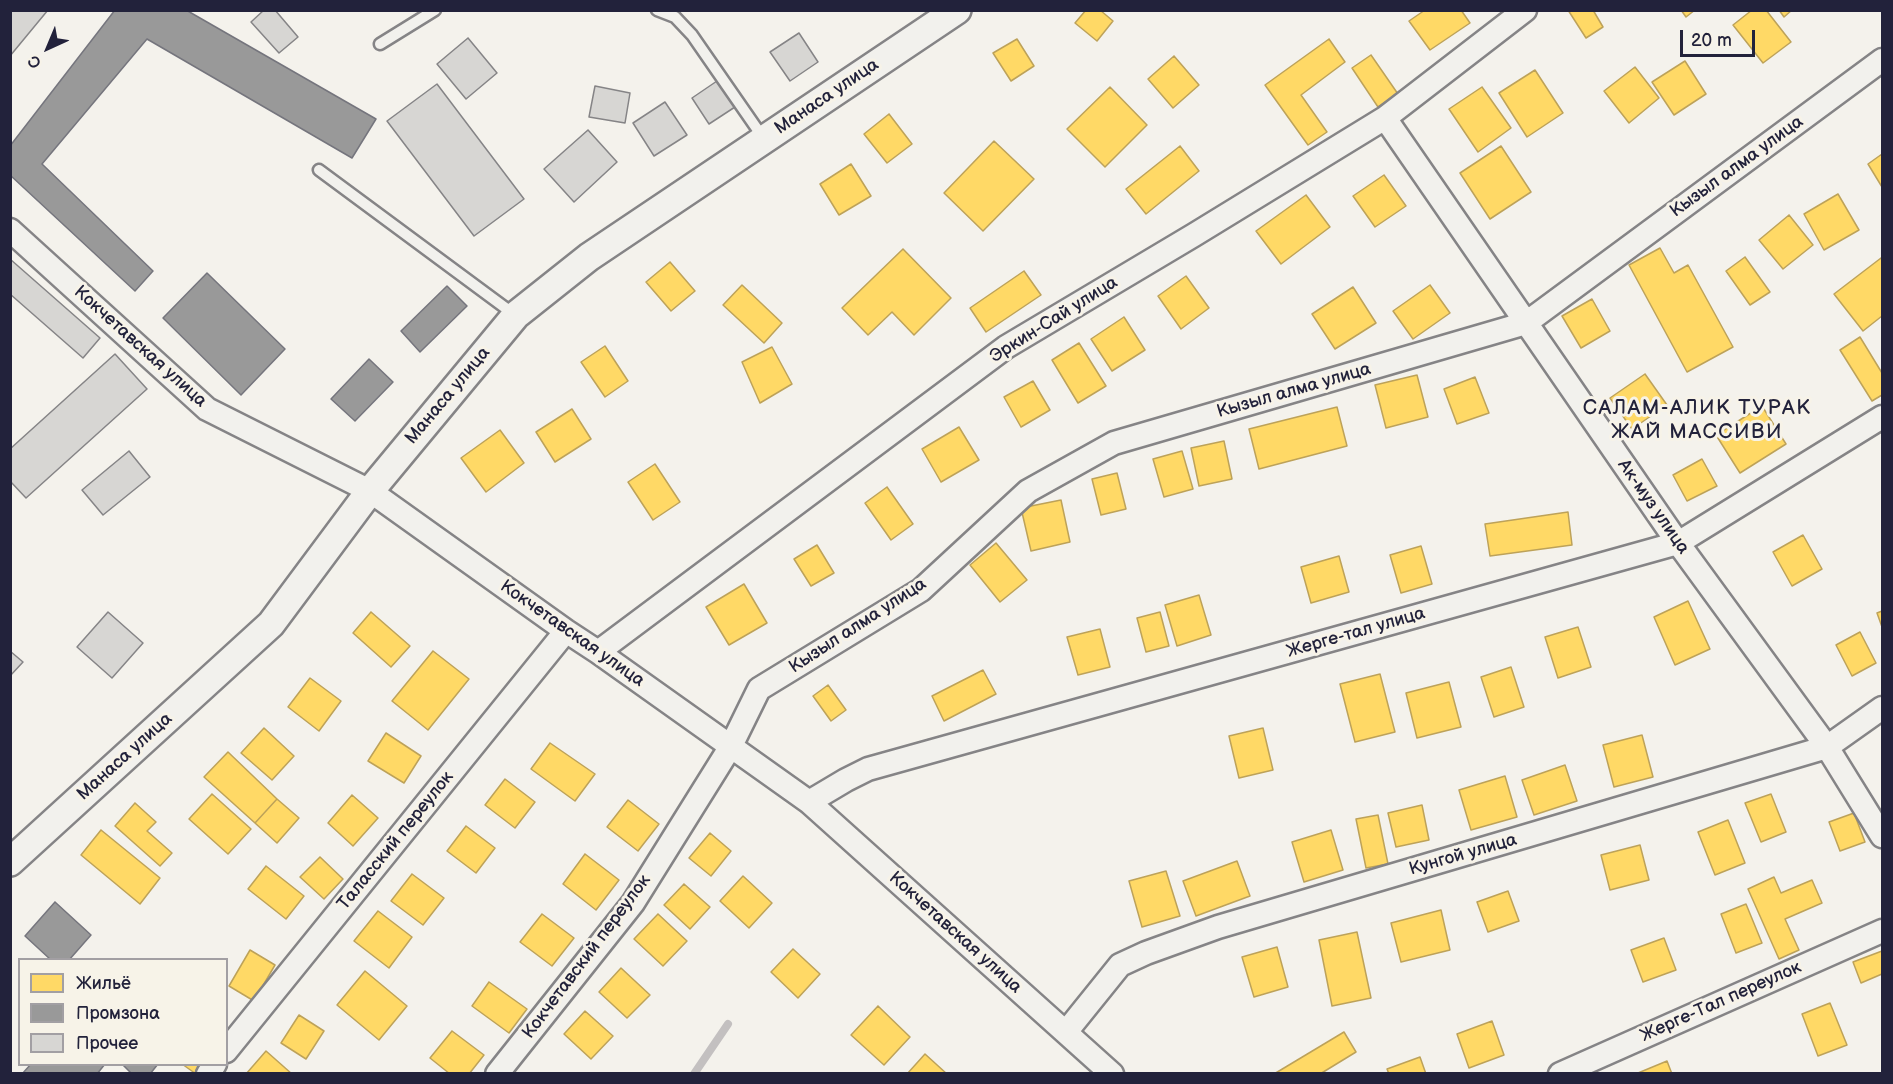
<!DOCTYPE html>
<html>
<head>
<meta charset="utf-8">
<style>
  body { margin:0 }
  #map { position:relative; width:1893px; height:1084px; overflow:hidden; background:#f4f2ec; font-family:"Balsamiq Sans",sans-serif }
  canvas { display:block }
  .frame { position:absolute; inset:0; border:12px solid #22223b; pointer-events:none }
  .legend { position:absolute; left:18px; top:958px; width:210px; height:108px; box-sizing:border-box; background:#f7f3e8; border:2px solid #a29fa3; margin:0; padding:8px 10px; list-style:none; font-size:18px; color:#22223b }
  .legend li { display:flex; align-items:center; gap:12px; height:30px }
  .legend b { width:30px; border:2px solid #a29fa3 }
  .north { position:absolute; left:18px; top:18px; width:60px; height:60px; -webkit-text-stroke:4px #f7f3e8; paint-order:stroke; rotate:224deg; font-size:16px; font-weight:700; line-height:24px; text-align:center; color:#22223b }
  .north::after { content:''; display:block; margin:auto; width:21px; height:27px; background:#22223b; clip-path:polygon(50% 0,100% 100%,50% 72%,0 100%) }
  .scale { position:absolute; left:1680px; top:30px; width:75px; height:27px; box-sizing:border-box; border:3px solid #22223b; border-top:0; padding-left:8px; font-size:18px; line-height:21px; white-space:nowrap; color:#22223b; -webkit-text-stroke:4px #f7f3e8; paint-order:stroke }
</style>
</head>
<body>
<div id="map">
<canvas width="1893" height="1084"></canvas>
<div class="frame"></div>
<ul class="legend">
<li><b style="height:16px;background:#ffd966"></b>Жильё</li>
<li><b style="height:16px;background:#999"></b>Промзона</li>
<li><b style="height:16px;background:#d7d6d3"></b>Прочее</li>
</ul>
<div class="north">С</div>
<div class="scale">20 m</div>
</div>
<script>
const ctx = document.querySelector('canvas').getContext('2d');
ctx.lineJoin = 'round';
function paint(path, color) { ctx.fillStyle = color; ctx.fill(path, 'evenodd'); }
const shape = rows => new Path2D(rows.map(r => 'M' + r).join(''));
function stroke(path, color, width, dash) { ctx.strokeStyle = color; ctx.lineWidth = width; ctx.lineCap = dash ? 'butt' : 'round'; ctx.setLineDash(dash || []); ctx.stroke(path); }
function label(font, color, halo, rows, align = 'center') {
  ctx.font = font + ' "Balsamiq Sans",sans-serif'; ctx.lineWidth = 6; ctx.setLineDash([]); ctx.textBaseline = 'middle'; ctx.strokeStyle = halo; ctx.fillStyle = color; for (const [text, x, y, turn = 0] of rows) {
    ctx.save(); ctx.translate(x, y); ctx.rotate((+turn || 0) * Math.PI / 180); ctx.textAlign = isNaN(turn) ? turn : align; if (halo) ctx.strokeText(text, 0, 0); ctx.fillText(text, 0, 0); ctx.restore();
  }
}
const homes = shape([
  [1086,10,1100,10,1113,21,1097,41,1075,23,1086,10],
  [1425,10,1461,10,1470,23,1430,50,1409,21,1425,10],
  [1568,10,1593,10,1603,27,1586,38,1568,10],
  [1681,10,1695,10,1686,17,1681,10],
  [1752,10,1766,10,1791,42,1763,63,1733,25,1752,10],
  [1779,10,1792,10,1784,17,1779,10],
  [1017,39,1034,66,1011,81,993,53,1017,39],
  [1329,39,1345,62,1301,95,1327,132,1308,145,1265,85,1329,39],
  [1371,55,1398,94,1378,107,1352,68,1371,55],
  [1174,56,1199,85,1173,108,1148,79,1174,56],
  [1685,61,1706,94,1674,115,1652,82,1685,61],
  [1635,67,1659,98,1629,123,1604,91,1635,67],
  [1535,70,1563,113,1527,137,1499,93,1535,70],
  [1110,87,1147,125,1105,167,1067,129,1110,87],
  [1482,87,1511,128,1478,152,1449,109,1482,87],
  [889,114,912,144,887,163,864,134,889,114],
  [994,141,1034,179,983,231,944,193,994,141],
  [1180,146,1199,171,1146,214,1126,189,1180,146],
  [1501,146,1531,192,1490,219,1460,173,1501,146],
  [1882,154,1882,187,1868,164,1882,154],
  [851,164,871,196,839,215,820,184,851,164],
  [1384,175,1406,206,1375,227,1353,196,1384,175],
  [1838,194,1859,230,1824,250,1804,214,1838,194],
  [1306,195,1330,227,1281,264,1256,231,1306,195],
  [1789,215,1813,245,1783,269,1759,240,1789,215],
  [1660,248,1674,273,1688,265,1733,347,1687,372,1629,265,1660,248],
  [903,249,951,298,914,335,892,312,868,335,842,308,903,249],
  [1745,257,1770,292,1750,305,1726,271,1745,257],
  [1881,258,1882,260,1882,316,1863,331,1834,294,1881,258],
  [670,262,695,291,671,311,646,282,670,262],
  [1024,271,1041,295,986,332,970,308,1024,271],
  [1186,276,1209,308,1181,329,1158,296,1186,276],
  [742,285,782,323,764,343,723,305,742,285],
  [1430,285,1450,313,1413,339,1393,311,1430,285],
  [1353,287,1376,323,1335,349,1312,314,1353,287],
  [1592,299,1610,331,1581,348,1562,316,1592,299],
  [1124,317,1145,350,1112,371,1091,339,1124,317],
  [1860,337,1882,373,1882,395,1872,401,1840,350,1860,337],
  [1079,343,1106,386,1078,403,1052,360,1079,343],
  [605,346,628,381,605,397,581,362,605,346],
  [772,347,792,384,760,403,742,362,772,347],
  [1645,374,1667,405,1632,429,1610,398,1645,374],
  [1417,375,1428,417,1386,428,1375,385,1417,375],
  [1475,377,1489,413,1457,424,1444,389,1475,377],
  [1033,381,1050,410,1021,427,1004,397,1033,381],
  [1762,406,1786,444,1740,473,1716,435,1762,406],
  [1337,407,1347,446,1259,469,1249,429,1337,407],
  [572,409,591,439,555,462,536,432,572,409],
  [959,427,979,460,941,482,922,449,959,427],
  [500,430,524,463,486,492,461,458,500,430],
  [1224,441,1232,479,1199,486,1191,448,1224,441],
  [1182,451,1193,489,1164,497,1153,459,1182,451],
  [1702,459,1717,486,1687,501,1673,475,1702,459],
  [655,464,680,502,653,520,628,482,655,464],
  [1117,473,1126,509,1101,515,1092,479,1117,473],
  [887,487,913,524,891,540,865,503,887,487],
  [1061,500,1070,542,1031,551,1021,508,1061,500],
  [1568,512,1572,545,1490,556,1485,524,1568,512],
  [1803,535,1822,569,1792,586,1773,552,1803,535],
  [996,543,1027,580,1000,602,970,565,996,543],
  [817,545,834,573,811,586,794,559,817,545],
  [1421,546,1432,584,1401,593,1390,555,1421,546],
  [1339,556,1349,592,1311,603,1301,567,1339,556],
  [744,584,767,623,729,645,706,607,744,584],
  [1199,595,1211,635,1177,646,1165,605,1199,595],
  [1688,601,1710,649,1675,665,1654,617,1688,601],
  [1882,611,1882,627,1877,613,1882,611],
  [371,612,410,646,391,667,353,633,371,612],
  [1160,612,1169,646,1146,652,1137,618,1160,612],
  [1578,627,1591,667,1558,678,1545,637,1578,627],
  [1100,629,1110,667,1078,675,1067,637,1100,629],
  [1860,632,1876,663,1852,676,1836,645,1860,632],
  [433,651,469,679,428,730,392,701,433,651],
  [1511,667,1524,707,1494,717,1481,677,1511,667],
  [983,670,996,694,944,721,932,696,983,670],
  [1380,674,1395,732,1355,742,1340,684,1380,674],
  [310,678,341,701,319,731,288,707,310,678],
  [1449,682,1461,727,1417,738,1406,693,1449,682],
  [828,685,846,710,831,721,813,696,828,685],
  [264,728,294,756,272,780,241,753,264,728],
  [1263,728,1273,770,1239,778,1229,736,1263,728],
  [386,733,421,756,404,783,368,761,386,733],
  [1642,735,1653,777,1614,787,1603,745,1642,735],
  [550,743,595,774,575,801,531,769,550,743],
  [228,752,277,799,255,823,204,777,228,752],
  [1565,765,1577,801,1534,815,1522,780,1565,765],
  [1505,776,1517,817,1471,830,1459,790,1505,776],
  [505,779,535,802,515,828,485,805,505,779],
  [212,794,251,829,228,854,189,819,212,794],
  [1771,794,1786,832,1761,842,1745,803,1771,794],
  [352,795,378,818,353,846,328,823,352,795],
  [277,799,299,818,277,843,255,823,277,799],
  [628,800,659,824,638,851,607,827,628,800],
  [135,803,156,822,147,831,172,853,160,866,115,826,135,803],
  [1422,805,1429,840,1396,847,1388,813,1422,805],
  [1854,813,1865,842,1840,851,1829,822,1854,813],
  [1378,815,1388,864,1366,868,1356,819,1378,815],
  [1728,820,1745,863,1715,875,1698,832,1728,820],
  [466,826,495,848,476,873,447,851,466,826],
  [101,830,160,878,140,904,81,855,101,830],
  [1331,830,1343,870,1304,882,1292,842,1331,830],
  [710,833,731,851,711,876,689,858,710,833],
  [1640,845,1649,880,1610,890,1601,855,1640,845],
  [585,854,619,880,596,910,563,884,585,854],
  [320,857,343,879,324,899,300,877,320,857],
  [1237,861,1250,896,1196,916,1183,881,1237,861],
  [266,866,304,896,286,919,248,889,266,866],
  [1166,871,1180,916,1142,927,1129,881,1166,871],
  [412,874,444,898,423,925,391,901,412,874],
  [743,876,772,903,749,928,720,901,743,876],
  [1774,877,1781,893,1812,880,1822,903,1785,919,1799,950,1779,959,1748,889,1774,877],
  [684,884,710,907,690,929,664,905,684,884],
  [1508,891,1519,921,1488,932,1477,902,1508,891],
  [1746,904,1762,943,1736,953,1721,914,1746,904],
  [1441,910,1450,950,1401,962,1391,923,1441,910],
  [378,911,412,937,389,968,354,941,378,911],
  [542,914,574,938,552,966,520,942,542,914],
  [658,914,687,941,663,966,634,939,658,914],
  [1357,932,1371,998,1332,1006,1319,940,1357,932],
  [1664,938,1676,970,1643,982,1631,950,1664,938],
  [1277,947,1288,987,1254,997,1242,957,1277,947],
  [793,949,820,974,798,998,771,972,793,949],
  [250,950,275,965,254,1001,229,986,250,950],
  [1882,951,1882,974,1861,983,1853,962,1882,951],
  [621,968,650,995,627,1018,599,992,621,968],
  [365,971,407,1006,379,1040,337,1005,365,971],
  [489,982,527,1009,509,1033,472,1006,489,982],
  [1830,1003,1847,1045,1818,1056,1802,1014,1830,1003],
  [878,1006,910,1037,884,1065,851,1035,878,1006],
  [585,1011,613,1036,591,1059,564,1034,585,1011],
  [299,1015,324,1031,306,1059,281,1043,299,1015],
  [1492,1021,1504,1055,1469,1068,1457,1034,1492,1021],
  [452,1031,484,1055,469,1074,450,1074,430,1058,452,1031],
  [1344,1032,1356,1052,1320,1074,1274,1074,1344,1032],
  [266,1051,292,1074,246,1074,266,1051],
  [925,1054,947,1074,907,1074,925,1054],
  [1420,1057,1426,1074,1389,1074,1387,1069,1420,1057],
  [1667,1061,1672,1074,1639,1074,1638,1073,1667,1061],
  [182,1064,203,1064,196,1074,182,1064]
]);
const industry = shape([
  [115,10,186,10,376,119,352,158,147,39,42,164,153,271,135,291,10,175,10,146,115,10],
  [207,273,285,349,241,395,163,318,207,273],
  [447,286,467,306,420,352,401,331,447,286],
  [369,359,393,382,355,421,331,399,369,359],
  [55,902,91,935,69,960,51,960,25,936,55,902],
  [31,1064,105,1064,97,1074,22,1074,31,1064],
  [122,1064,158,1064,150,1074,132,1074,122,1064]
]);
const stream = shape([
  [694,1074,728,1024]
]);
const building = shape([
  [10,10,48,10,10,56,10,10],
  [264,10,275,10,298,37,279,53,251,22,264,10],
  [799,33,818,62,790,81,770,52,799,33],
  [468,38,497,73,466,99,437,64,468,38],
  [717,81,735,107,709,124,692,98,717,81],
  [437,84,524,199,474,236,387,121,437,84],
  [595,86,630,93,625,123,589,117,595,86],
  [665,102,687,135,654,156,633,123,665,102],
  [588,130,617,162,574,202,544,169,588,130],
  [10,259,100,338,83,358,10,294,10,259],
  [115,354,147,389,26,498,10,481,10,449,115,354],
  [129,451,150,477,103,515,82,490,129,451],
  [108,612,143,643,112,678,77,647,108,612],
  [10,651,23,662,10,676,10,651]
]);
const service = shape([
  [657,10,675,17,692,35,764,139],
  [380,44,435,10],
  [319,170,515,315]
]);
const minor = shape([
  [1385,118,1678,543,1827,747,1882,836],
  [10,230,207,409,370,491,566,631,598,652,809,802,1112,1074],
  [598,652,1006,347,1194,235,1385,118,1525,10],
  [809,802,846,780,868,769,1678,543,1882,417],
  [1066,1032,1120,965,1146,953,1218,927,1827,747,1882,708],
  [226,1051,566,631],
  [208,1074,215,1064],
  [497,1074,633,903,731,746,759,689,921,590,1028,491,1114,443,1526,323,1882,60],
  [1560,1074,1882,931]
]);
const tertiary = shape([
  [10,862,271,624,370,491,516,315,589,257,957,10]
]);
const streetNames = [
  ["Манаса улица",827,97,-34],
  ["Кызыл алма улица",1737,167,-36],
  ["Эркин-Сай улица",1054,320,-32],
  ["Кокчетавская улица",140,347,42],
  ["Кызыл алма улица",1294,391,-16],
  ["Манаса улица",448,396,-50],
  ["Ак-муз улица",1653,507,55],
  ["Кызыл алма улица",858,626,-33],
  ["Жерге-тал улица",1356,633,-16],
  ["Кокчетавская улица",572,634,35],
  ["Манаса улица",125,757,-42],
  ["Таласский переулок",396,841,-51],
  ["Кунгой улица",1463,855,-16],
  ["Кокчетавская улица",955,933,42],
  ["Кокчетавский переулок",587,957,-53],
  ["Жерге-Тал переулок",1721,1002,-24]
];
const quarterNames = [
  ["САЛАМ-АЛИК ТУРАК",1697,409],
  ["ЖАЙ МАССИВИ",1697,433]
];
paint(homes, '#ffd966');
stroke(homes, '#bda259', 1.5);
paint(industry, '#999');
stroke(industry, '#75757d', 1.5);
stroke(stream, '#c3c0c0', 8);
paint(building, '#d7d6d3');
stroke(building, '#858486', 1.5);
stroke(service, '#858486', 15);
stroke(minor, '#858486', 27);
stroke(tertiary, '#858486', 32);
stroke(service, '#f2f1ed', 10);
stroke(minor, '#f2f1ed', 22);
stroke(tertiary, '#f2f1ed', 27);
label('18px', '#22223b', '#f7f3e8', streetNames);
ctx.letterSpacing = '1.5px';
label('21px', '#22223b', '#f7f3e8', quarterNames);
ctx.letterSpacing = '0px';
</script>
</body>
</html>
